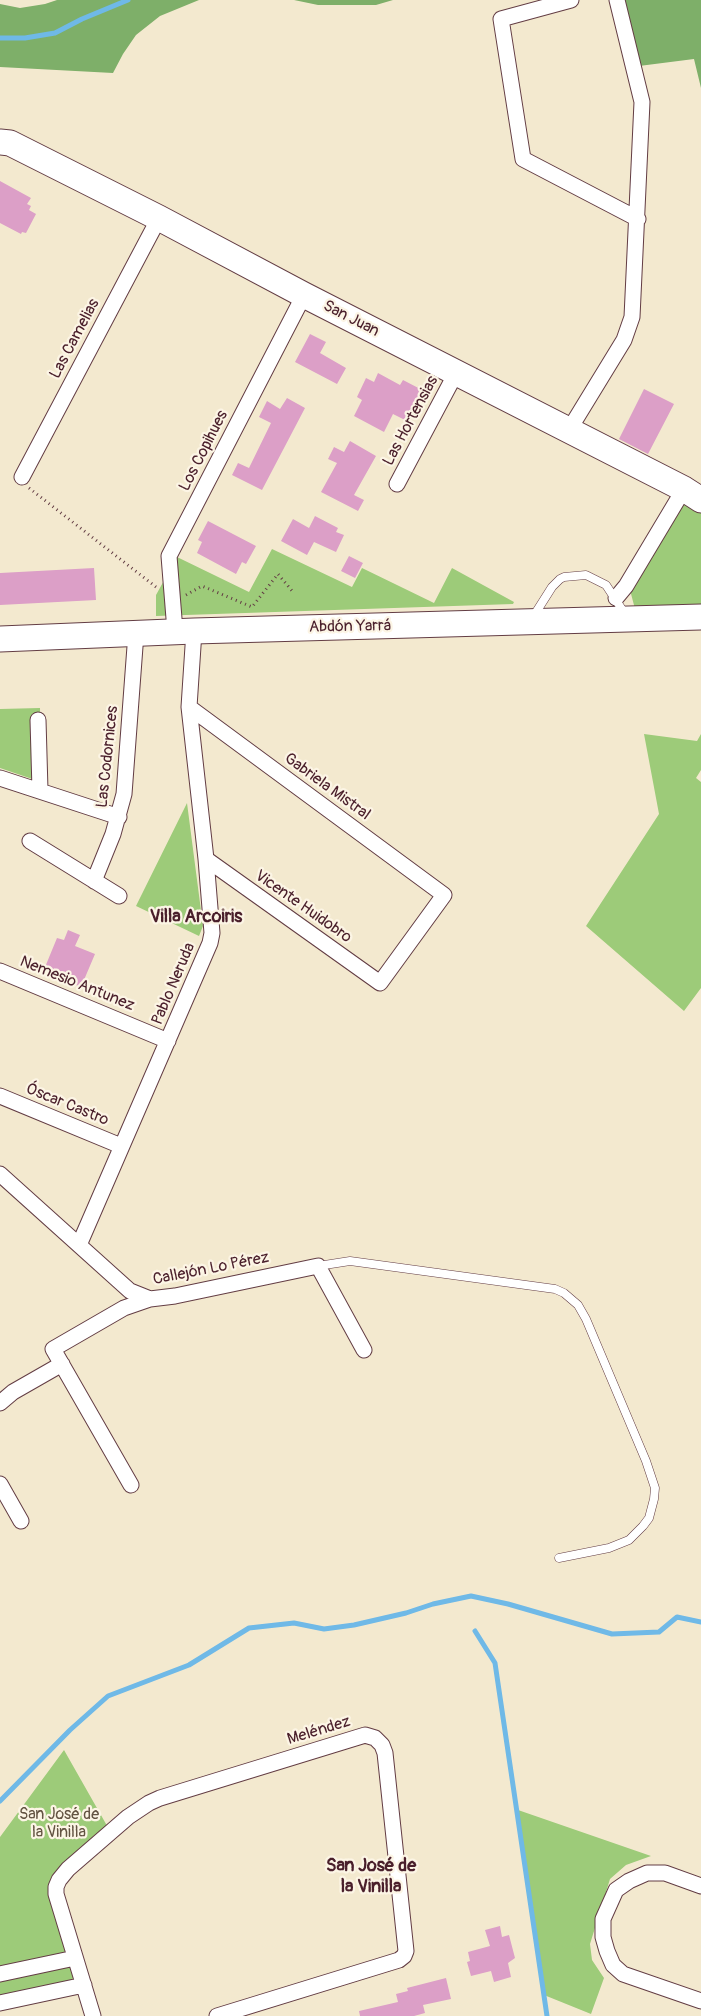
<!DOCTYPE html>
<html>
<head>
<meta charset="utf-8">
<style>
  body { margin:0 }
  canvas { display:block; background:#f3e9cf }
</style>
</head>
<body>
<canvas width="701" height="2016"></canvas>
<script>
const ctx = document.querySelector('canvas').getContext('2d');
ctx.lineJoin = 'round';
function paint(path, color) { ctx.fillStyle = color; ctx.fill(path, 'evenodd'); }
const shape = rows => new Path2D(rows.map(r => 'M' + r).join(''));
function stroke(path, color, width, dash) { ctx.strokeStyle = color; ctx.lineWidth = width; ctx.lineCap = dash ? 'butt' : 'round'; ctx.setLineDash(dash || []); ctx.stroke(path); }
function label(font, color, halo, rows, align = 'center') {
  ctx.font = font + ' Pangolin,sans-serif'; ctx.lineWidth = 4.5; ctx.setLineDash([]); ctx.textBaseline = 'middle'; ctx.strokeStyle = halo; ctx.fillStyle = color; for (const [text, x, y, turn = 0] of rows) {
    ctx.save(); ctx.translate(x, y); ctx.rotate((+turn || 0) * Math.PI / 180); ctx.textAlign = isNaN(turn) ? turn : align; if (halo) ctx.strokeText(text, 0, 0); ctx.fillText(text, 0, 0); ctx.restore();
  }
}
const green = shape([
  [682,498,701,507,701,606,635,609,630,590],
  [272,549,352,587,362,568,434,603,452,568,514,602,513,604,156,616,156,595,177,557,249,592],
  [40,708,41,782,0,768,0,709],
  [644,734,697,741,701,734,701,770,696,778,701,782,701,988,684,1011,586,926,659,814],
  [187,803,203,926,199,936,136,906],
  [64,1750,110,1831,59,1880,84,1985,0,2003,0,1837],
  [518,1810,651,1856,626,1865,610,1879,590,1944,592,1960,604,1978,591,2014,544,1995]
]);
const forest = shape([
  [57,0,199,0,160,16,136,35,123,54,113,73,0,67,0,4,20,8,45,4],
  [294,0,393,0,376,5,318,5],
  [622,0,701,0,701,88,694,59,639,66]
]);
const stream = shape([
  [0,38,25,38,55,33,82,19,128,0],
  [475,1631,495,1663,547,2016],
  [0,1801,70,1730,108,1696,189,1665,249,1628,294,1623,324,1629,354,1625,406,1613,433,1604,471,1596,508,1604,612,1634,659,1632,677,1617,701,1622]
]);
const building = shape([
  [0,181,31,198,27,204,31,206,29,210,36,214,26,233,22,232,21,234,0,223],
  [310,334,326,342,320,353,346,368,337,384,295,362],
  [378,373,400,385,403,380,428,393,418,413,413,410,407,421,393,414,384,432,354,416,362,400,357,397,366,378,374,382],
  [644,389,674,404,648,454,619,439],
  [287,398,305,408,262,490,232,475,238,463,249,468,271,423,259,417,267,401,280,409],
  [350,441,376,456,354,495,364,500,358,511,321,492,337,463,328,459,334,447,344,452],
  [315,516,338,528,336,532,344,535,336,552,314,542,307,555,281,541,293,519,309,528],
  [208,521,256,546,246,564,242,562,236,574,197,553,202,542,198,540],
  [349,556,363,563,355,578,341,571],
  [94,568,96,600,0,605,0,573],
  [68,930,80,935,75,946,95,954,81,987,43,972,57,938,64,940],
  [500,1926,502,1937,509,1935,515,1958,508,1963,511,1977,494,1982,491,1971,471,1976,467,1962,470,1961,468,1952,490,1946,485,1930],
  [446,1978,451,1999,423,2005,425,2013,414,2016,360,2016,359,2011,398,2002,396,1994,408,1991,407,1988]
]);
const path = shape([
  [29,488,156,587],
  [186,595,202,586,252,607,278,574,293,592]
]);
const lane = shape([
  [533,617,552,587,560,579,564,577,586,575,606,585,625,614],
  [318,1266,350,1261,555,1289,564,1293,578,1305,586,1319,646,1461,655,1488,654,1499,649,1518,643,1526,629,1540,609,1548,559,1558]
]);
const street = shape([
  [571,0,501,19,523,159,638,219],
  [569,430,624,340,632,317,642,102,617,0],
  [22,477,159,218],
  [397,484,456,373],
  [616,598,626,586,684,489],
  [175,631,169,556,304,295],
  [189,707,444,895,380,983,206,859],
  [38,720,40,790],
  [0,778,119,817],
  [30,841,119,896],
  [94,881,113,834,124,794,136,633],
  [0,971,168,1041],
  [0,1096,121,1146],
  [0,1174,130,1291,150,1299,175,1296,318,1266,364,1350],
  [79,1245,210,943,212,933,206,859,189,707,194,631],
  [0,1403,13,1392,62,1364],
  [0,1484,21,1521],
  [131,1485,53,1349,124,1308,150,1299],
  [701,1886,665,1873,647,1873,629,1881,616,1890,603,1919,603,1937,607,1951,613,1965,623,1974,701,2001],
  [0,1974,75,1958],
  [0,2003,84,1985],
  [93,2016,56,1894,56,1887,59,1880,68,1869,128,1817,149,1803,160,1798,365,1735,375,1738,382,1745,385,1753,406,1951,404,1956,399,1960,217,2016]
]);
const primary = shape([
  [0,142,10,143,159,218,304,295,684,489,701,500],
  [0,639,194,631,701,617]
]);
const streetNames = [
  ["San Juan",351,319,27],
  ["Las Camelias",75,339,-62],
  ["Las Hortensias",411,421,-62],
  ["Los Copihues",204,451,-63],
  ["Abdón Yarrá",350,627,-1],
  ["Las Codornices",108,757,-84],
  ["Gabriela Mistral",327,787,36],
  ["Vicente Huidobro",303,907,35],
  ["Nemesio Antunez",77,984,22],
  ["Pablo Neruda",174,984,-67],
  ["Óscar Castro",67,1105,22],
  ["Callejón Lo Pérez",211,1269,-11],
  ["Meléndez",319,1731,-17]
];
const parkNames = [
  ["San José de",59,1815],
  ["la Vinilla",59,1833]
];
const neighbourhoodNames = [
  ["Villa Arcoiris",196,917],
  ["San José de",371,1866],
  ["la Vinilla",371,1887]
];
paint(green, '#9dcb79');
paint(forest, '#7eaf69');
stroke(stream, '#6fb9e7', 5);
paint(building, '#dc9fc7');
stroke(lane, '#633d44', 9);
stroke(street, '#633d44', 17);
stroke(primary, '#633d44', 27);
stroke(path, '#633d44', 3, [1, 4]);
stroke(lane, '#fff', 8);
stroke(street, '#fff', 15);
stroke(primary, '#fff', 25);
label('16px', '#4a1f2b', '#fcf5e5', streetNames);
label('16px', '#635342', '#fcf5e5', parkNames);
label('bold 18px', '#4a1f2b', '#fcf5e5', neighbourhoodNames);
</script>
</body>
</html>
